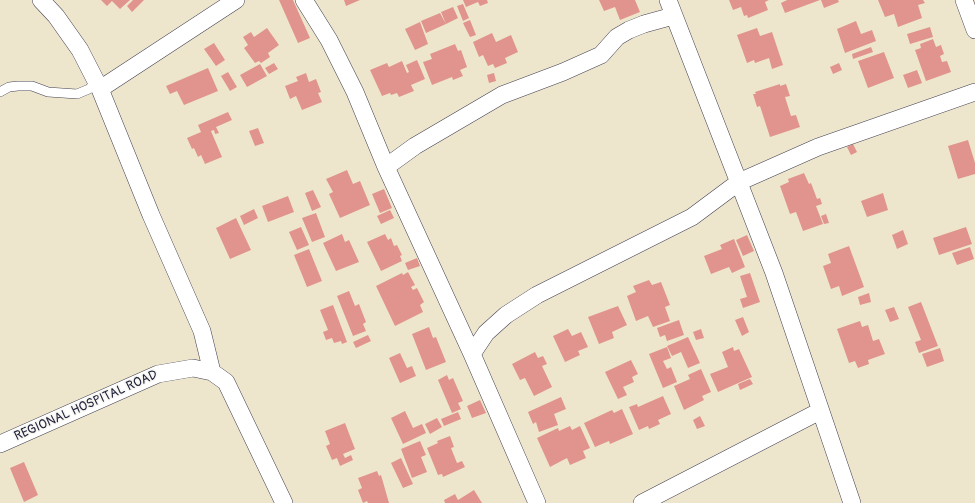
<!DOCTYPE html>
<html>
<head>
<meta charset="utf-8">
<style>
  body { margin:0 }
  canvas { display:block; background:#eee6cc }
</style>
</head>
<body>
<canvas width="975" height="503"></canvas>
<script>
const ctx = document.querySelector('canvas').getContext('2d');
ctx.lineJoin = 'round';
function paint(path, color) { ctx.fillStyle = color; ctx.fill(path, 'evenodd'); }
const shape = rows => new Path2D(rows.map(r => 'M' + r).join(''));
function stroke(path, color, width, dash) { ctx.strokeStyle = color; ctx.lineWidth = width; ctx.lineCap = dash ? 'butt' : 'round'; ctx.setLineDash(dash || []); ctx.stroke(path); }
function label(font, color, halo, rows, align = 'center') {
  ctx.font = font + ' Pangolin,sans-serif'; ctx.lineWidth = 3; ctx.setLineDash([]); ctx.textBaseline = 'middle'; ctx.strokeStyle = halo; ctx.fillStyle = color; for (const [text, x, y, turn = 0] of rows) {
    ctx.save(); ctx.translate(x, y); ctx.rotate((+turn || 0) * Math.PI / 180); ctx.textAlign = isNaN(turn) ? turn : align; if (halo) ctx.strokeText(text, 0, 0); ctx.fillText(text, 0, 0); ctx.restore();
  }
}
const building = shape([
  [101,0,130,0,120,9,112,1,107,6],
  [133,0,144,0,132,12,127,6],
  [279,0,293,0,310,38,298,43],
  [344,0,360,0,346,6],
  [463,0,487,0,488,3,480,6,478,2,466,7],
  [599,0,635,0,640,12,620,20,615,7,604,11],
  [729,0,769,0,765,2,768,10,748,18,747,15,744,16,741,7,733,10],
  [787,0,820,0,785,13,781,3],
  [821,0,838,0,839,2,824,8],
  [878,0,923,0,925,3,918,5,922,18,898,27,894,14,885,17],
  [463,4,469,18,463,21,457,6],
  [453,7,458,18,446,24,441,12],
  [440,13,446,24,426,33,421,21],
  [470,20,476,35,470,37,463,23],
  [856,21,861,34,872,30,876,41,845,53,837,29],
  [420,22,428,44,415,50,405,29],
  [930,27,933,37,910,44,907,34],
  [267,28,279,45,268,53,270,57,261,63,259,61,255,63,244,48,248,45,243,37,251,32,254,37],
  [757,28,760,36,772,32,783,65,772,69,769,58,755,63,754,60,747,63,737,35],
  [492,33,496,42,511,35,518,52,505,58,507,63,495,68,493,64,488,66,483,55,479,57,473,42],
  [933,39,936,47,941,45,944,54,940,56,942,62,947,61,951,72,926,81,915,50,921,48,920,44],
  [214,43,225,60,216,66,204,49],
  [455,44,458,51,461,50,467,67,460,70,463,76,453,80,452,77,432,85,423,62,432,59,430,54],
  [871,47,873,52,853,59,852,54],
  [884,52,894,78,868,88,858,61],
  [417,60,425,79,411,85,414,91,399,97,397,93,391,95,390,93,382,96,370,70,387,63,389,67,402,61,407,73,409,72,406,65],
  [274,63,278,69,269,74,265,68],
  [839,63,842,70,833,74,830,67],
  [260,64,267,76,247,87,240,75],
  [208,68,218,91,184,105,177,91,170,94,166,86],
  [917,70,922,83,908,88,903,75],
  [228,72,237,87,230,91,221,76],
  [306,73,309,82,316,79,321,92,318,93,322,102,302,110,296,96,290,99,285,86,298,81,296,77],
  [494,73,496,81,489,83,487,75],
  [780,84,780,86,786,84,790,96,785,97,791,116,796,115,800,127,770,137,760,106,757,107,753,94,756,94,755,92],
  [228,112,232,120,216,127,219,133,215,134,214,130,211,131,222,157,205,164,201,155,198,157,194,148,192,149,187,138,201,132,198,125],
  [258,128,264,143,255,146,249,131],
  [968,140,975,163,975,174,958,179,948,146],
  [853,144,857,152,851,155,847,147],
  [347,170,353,184,360,181,370,205,340,218,329,194,333,192,326,179],
  [804,173,809,184,811,183,817,199,820,198,822,204,816,206,823,224,803,231,796,212,790,214,780,186,789,182,788,179],
  [384,189,392,208,380,213,372,194],
  [313,190,321,207,312,211,305,193],
  [883,193,888,210,867,217,861,201],
  [288,196,294,212,268,222,262,206],
  [254,209,258,218,244,225,240,216],
  [390,210,394,218,381,224,377,216],
  [316,213,325,237,312,242,302,218],
  [826,214,829,223,824,224,821,216],
  [236,218,251,250,230,259,216,228],
  [301,227,309,245,297,250,289,232],
  [966,227,972,244,939,255,933,238],
  [903,230,908,244,897,249,892,235],
  [342,234,345,242,349,240,359,262,336,271,323,243],
  [385,234,388,240,391,238,394,246,397,245,402,255,400,256,402,261,381,271,367,242],
  [747,235,754,251,743,256,736,240],
  [734,239,745,267,732,273,729,267,711,274,704,256,722,249,720,245],
  [849,246,864,287,842,296,839,286,831,289,823,266,831,263,828,254],
  [970,247,974,259,957,265,952,253],
  [309,249,322,281,307,287,294,255],
  [417,258,420,266,408,270,405,263],
  [408,272,415,285,411,287,413,290,417,288,424,302,420,305,423,312,395,326,376,286,402,273,403,275],
  [750,273,760,302,743,308,740,299,747,297,740,276],
  [649,280,652,285,661,282,670,305,665,307,670,321,653,327,648,316,636,321,627,296,636,292,633,286],
  [349,291,355,306,359,304,366,322,363,324,366,331,353,336,337,296],
  [869,293,871,302,860,305,858,297],
  [921,302,938,346,919,353,915,342,921,340,908,307],
  [333,305,347,342,342,344,341,341,334,343,332,338,326,340,323,332,328,330,320,310],
  [618,306,627,325,612,332,614,338,599,344,588,317],
  [894,307,899,319,890,322,885,310],
  [743,317,749,332,742,336,735,320],
  [679,320,684,335,667,341,665,335,660,337,657,328],
  [860,321,862,327,868,325,873,341,879,339,885,354,868,360,869,364,858,368,855,361,849,363,837,329],
  [429,327,433,338,436,337,446,362,426,370,412,334],
  [568,329,572,336,581,332,588,347,578,351,580,355,565,362,553,336],
  [701,329,704,338,696,340,693,332],
  [368,335,371,341,356,348,353,342],
  [688,337,700,363,688,368,681,352,672,356,667,346],
  [667,347,671,358,663,361,667,369,671,367,677,382,663,388,649,354],
  [733,347,734,351,739,349,752,377,718,392,710,374,728,367,722,352],
  [940,348,944,361,927,367,922,354],
  [535,352,538,358,543,356,547,364,542,366,552,387,534,396,525,378,520,380,512,364],
  [400,353,407,368,412,366,416,376,400,383,389,358],
  [631,360,638,374,632,377,634,382,623,387,627,395,618,399,605,372],
  [701,369,711,392,702,396,704,400,684,410,674,386,690,379,688,375],
  [447,375,449,380,453,378,463,401,458,403,461,409,452,413,438,380],
  [750,379,753,384,740,390,738,384],
  [663,396,671,414,658,420,660,424,649,429,648,426,639,430,629,407,637,404,638,407],
  [561,397,566,409,554,414,558,425,539,432,536,422,533,424,528,412],
  [480,400,486,413,472,418,467,406],
  [622,409,633,434,610,444,609,441,595,447,584,423,612,410,614,413],
  [405,411,413,428,422,424,426,433,403,444,391,418],
  [458,412,461,419,444,426,441,419],
  [700,416,705,426,697,429,693,420],
  [437,418,442,427,430,434,425,424],
  [345,423,355,449,343,454,345,458,351,455,353,460,340,466,337,458,332,460,326,446,330,444,325,431],
  [570,426,572,430,580,426,590,448,583,451,586,458,570,465,567,458,550,467,537,438,558,428,559,431],
  [450,436,454,447,451,448,457,463,462,461,465,467,443,477,442,474,438,475,427,448,438,443,437,441],
  [420,441,426,455,421,457,427,472,412,478,401,449],
  [401,458,413,484,403,488,391,463],
  [24,462,38,495,24,502,10,468],
  [377,471,379,476,381,475,389,503,368,503,367,501,363,503,358,490,362,488,358,478],
  [474,490,482,503,445,503,444,500,455,494,458,500]
]);
const service = shape([
  [0,92,9,87,18,86,32,86,48,92,77,94,89,89,96,82]
]);
const minor = shape([
  [41,0,56,16,80,50,100,89,151,215,202,331,212,372],
  [304,0,329,40,355,92,386,167,472,354,537,503],
  [668,0,774,273,852,503],
  [964,0,975,30],
  [100,89,236,0],
  [386,167,415,146,502,95,563,72,601,55,617,37,629,30,644,24,673,16],
  [472,354,486,333,506,315,537,295,692,217,739,182,818,147,975,92],
  [0,444,158,374,193,368,212,372,226,382,284,503],
  [642,503,820,411]
]);
const streetNames = [
  ["REGIONAL HOSPITAL ROAD",86,406,-24]
];
paint(building, '#e1948d');
stroke(service, '#413f51', 10);
stroke(minor, '#413f51', 18);
stroke(service, '#fff', 9);
stroke(minor, '#fff', 17);
label('13px', '#22223b', '#f6f6f2', streetNames);
</script>
</body>
</html>
